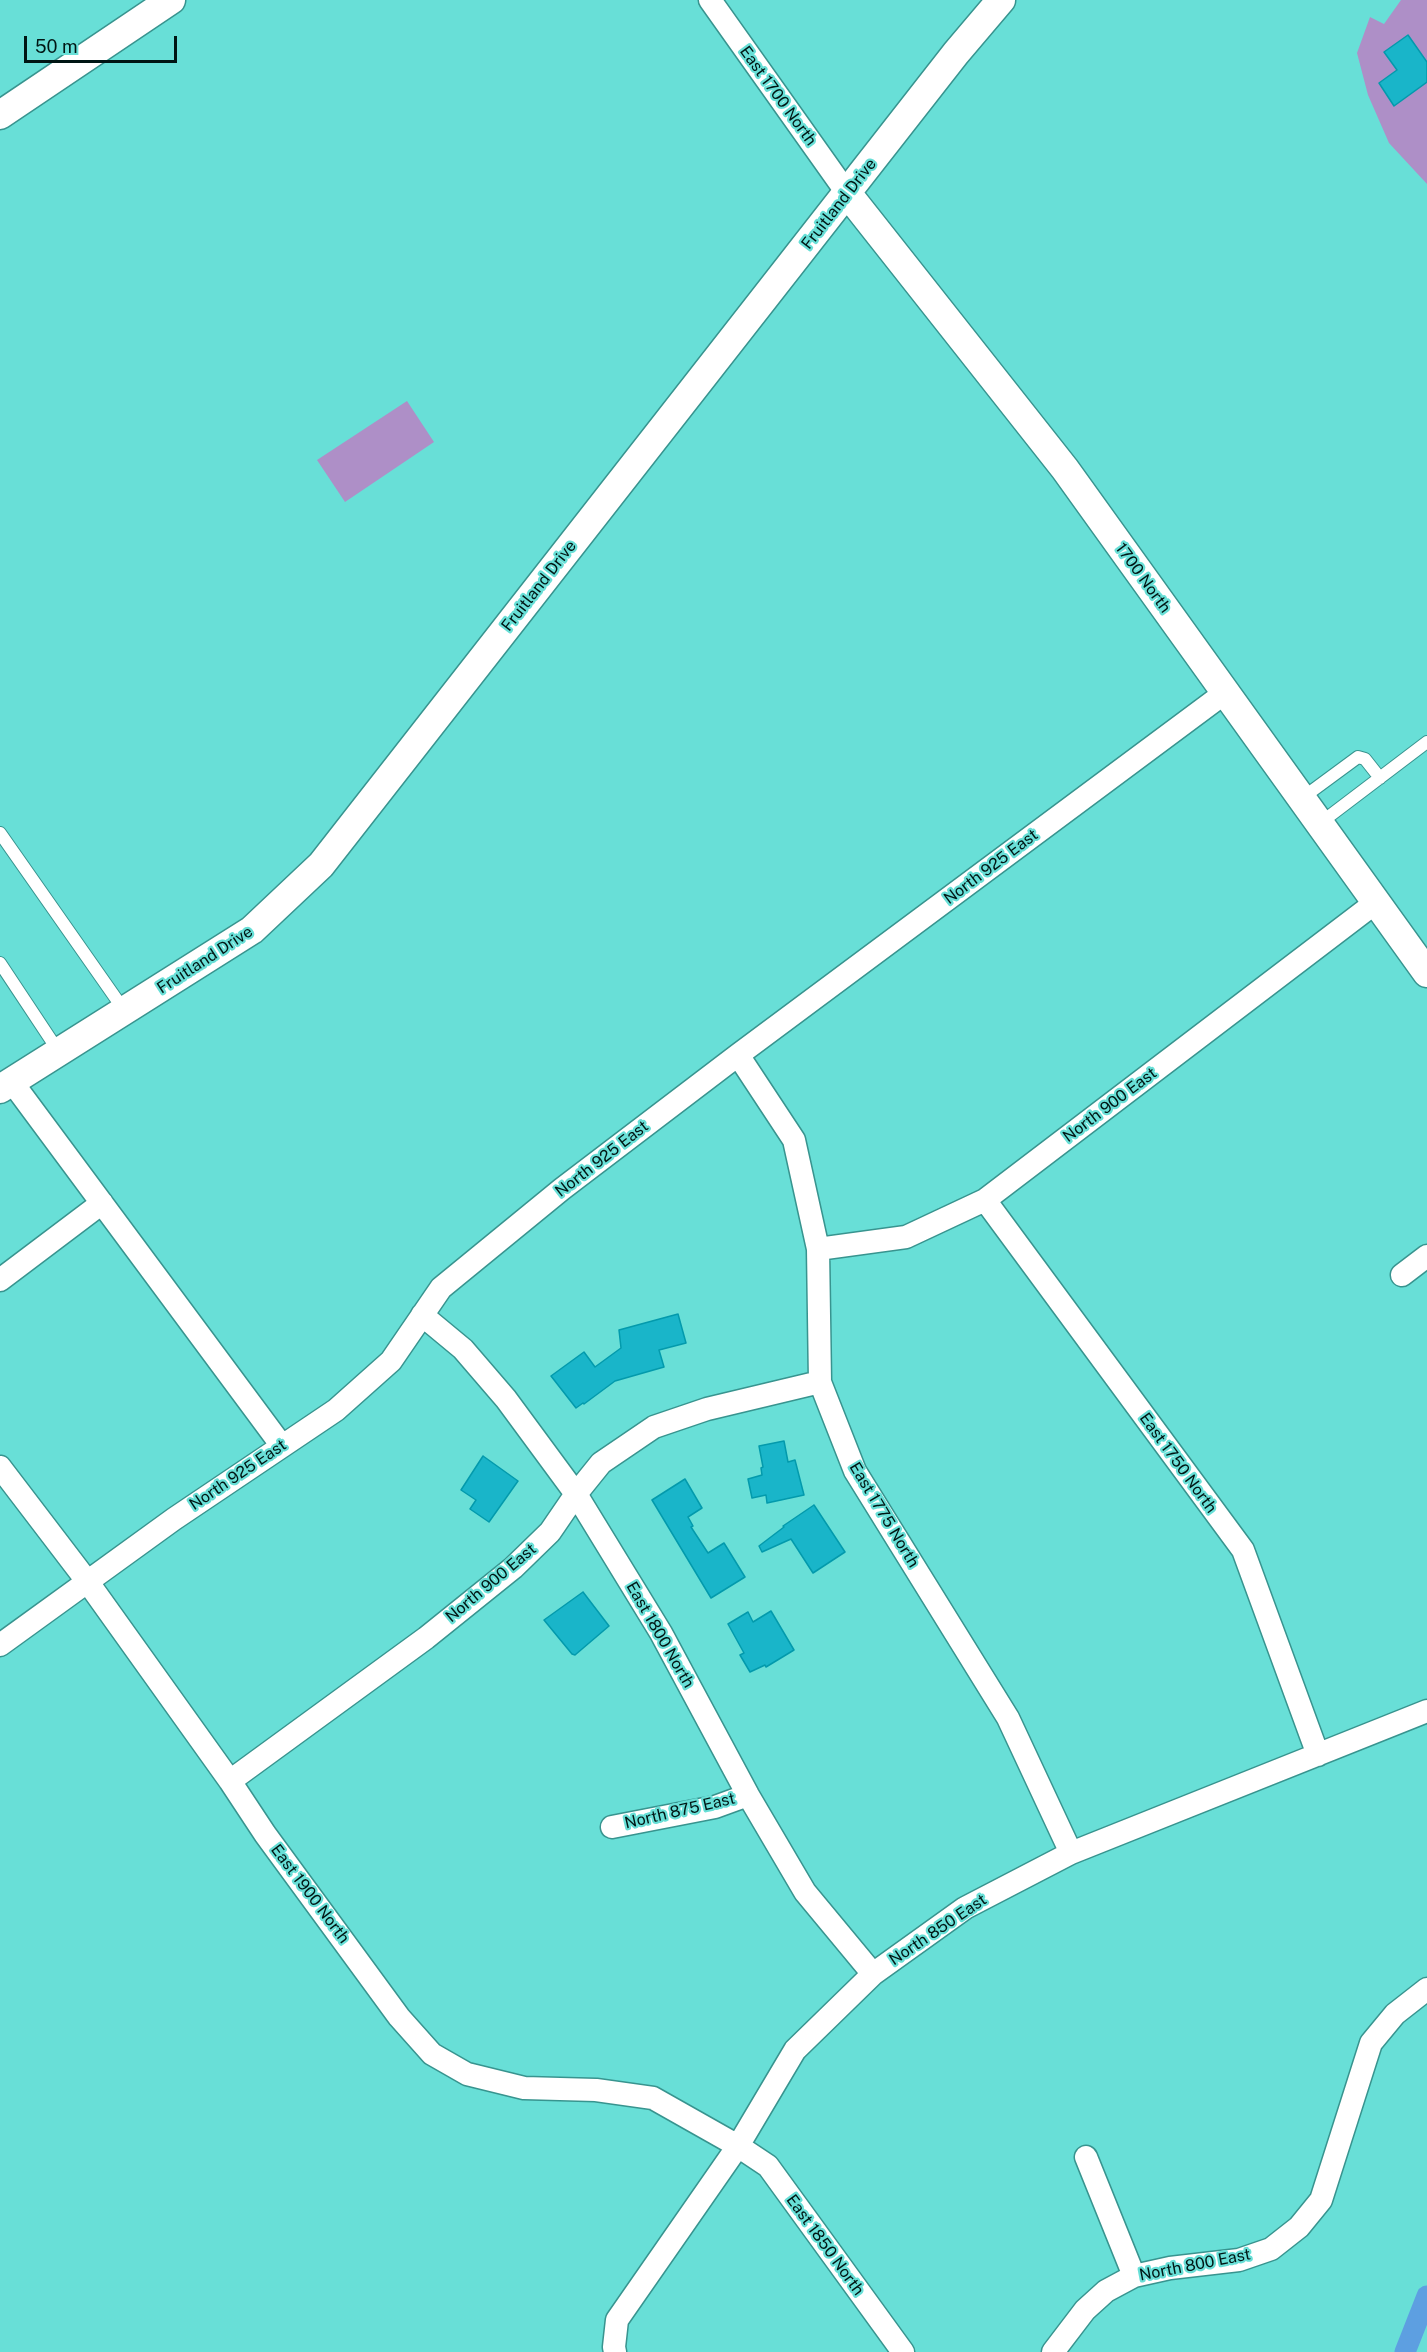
<!DOCTYPE html>
<html>
<head>
<meta charset="utf-8">
<style>
  body { margin:0 }
  #map { position:relative; width:1427px; height:2352px; overflow:hidden; background:#68dfd7; font-family:"Public Sans",sans-serif }
  canvas { display:block }
  .scale { position:absolute; left:24px; top:36px; width:153px; height:27px; box-sizing:border-box; border:3px solid #001614; border-top:0; padding-left:8px; font-size:18px; line-height:21px; white-space:nowrap; color:#001614; -webkit-text-stroke:4px #68dfd7; paint-order:stroke }
</style>
</head>
<body>
<div id="map">
<canvas width="1427" height="2352"></canvas>
<div class="scale">50 m</div>
</div>
<script>
const ctx = document.querySelector('canvas').getContext('2d');
ctx.lineJoin = 'round';
function paint(path, color) { ctx.fillStyle = color; ctx.fill(path, 'evenodd'); }
const shape = rows => new Path2D(rows.map(r => 'M' + r).join(''));
function stroke(path, color, width, dash) { ctx.strokeStyle = color; ctx.lineWidth = width; ctx.lineCap = dash ? 'butt' : 'round'; ctx.setLineDash(dash || []); ctx.stroke(path); }
function label(font, color, halo, rows, align = 'center') {
  ctx.font = font + ' "Public Sans",sans-serif'; ctx.lineWidth = 4.5; ctx.setLineDash([]); ctx.textBaseline = 'middle'; ctx.strokeStyle = halo; ctx.fillStyle = color; for (const [text, x, y, turn = 0] of rows) {
    ctx.save(); ctx.translate(x, y); ctx.rotate((+turn || 0) * Math.PI / 180); ctx.textAlign = isNaN(turn) ? turn : align; if (halo) ctx.strokeText(text, 0, 0); ctx.fillText(text, 0, 0); ctx.restore();
  }
}
const green = shape([
  [1401,0,1427,0,1427,184,1389,143,1368,95,1357,53,1370,17,1384,24],
  [407,401,434,442,345,502,317,460]
]);
const canal = shape([
  [1405,2352,1427,2296]
]);
const building = shape([
  [1408,35,1427,62,1427,82,1394,106,1379,83,1397,70,1384,52,1408,35],
  [678,1314,686,1343,659,1350,664,1367,615,1381,584,1404,583,1403,576,1408,551,1376,584,1352,595,1367,621,1348,619,1330,678,1314],
  [784,1441,788,1462,795,1460,804,1495,767,1503,766,1495,752,1498,748,1479,762,1475,761,1468,763,1467,759,1446,784,1441],
  [483,1456,518,1481,489,1522,470,1509,476,1500,461,1490,483,1456],
  [685,1479,702,1508,688,1517,693,1526,691,1527,708,1553,724,1543,745,1577,711,1598,652,1500,685,1479],
  [814,1505,845,1552,813,1573,791,1539,762,1552,759,1546,784,1527,783,1526,814,1505],
  [583,1592,609,1626,575,1655,572,1654,544,1620,583,1592],
  [771,1611,794,1650,766,1667,765,1665,750,1672,740,1655,744,1653,728,1624,748,1612,753,1622,771,1611]
]);
const service = shape([
  [1301,799,1358,757,1365,759,1380,778],
  [1319,824,1427,742],
  [0,833,124,1010],
  [0,963,59,1052]
]);
const minor = shape([
  [710,0,847,193],
  [738,1055,794,1140,818,1249,820,1382,855,1471,1008,1718,1071,1853],
  [12,1082,282,1446],
  [985,1200,1243,1550,1318,1755],
  [818,1249,906,1237,985,1200,1375,903],
  [1402,1275,1427,1256],
  [0,1280,102,1203],
  [422,1315,463,1349,506,1399,576,1494,661,1633,748,1795,805,1892,873,1974],
  [0,1467,87,1581,230,1781,265,1834,399,2017,432,2054,467,2074,524,2088,596,2090,653,2098,738,2146,768,2166,903,2352],
  [0,1645,174,1519,336,1410,391,1361,441,1288,562,1189,738,1055,1226,692],
  [230,1781,426,1638,513,1568,550,1532,576,1494,601,1463,654,1427,707,1409,820,1382],
  [612,1827,715,1807,748,1795],
  [1086,2157,1134,2276],
  [615,2352,614,2347,617,2320,738,2146,795,2050,873,1974,965,1908,1071,1853,1427,1711],
  [1053,2352,1085,2310,1106,2291,1134,2276,1170,2268,1239,2260,1271,2249,1299,2227,1321,2200,1371,2043,1395,2014,1427,1989]
]);
const tertiary = shape([
  [0,115,171,0],
  [847,193,1065,469,1427,973],
  [0,1089,252,930,321,865,956,53,1001,0]
]);
const streetNames = [
  ["East 1700 North",778,96,54],
  ["Fruitland Drive",839,204,-52],
  ["1700 North",1143,578,54],
  ["Fruitland Drive",539,586,-52],
  ["North 925 East",991,867,-37],
  ["Fruitland Drive",205,960,-33],
  ["North 900 East",1110,1105,-37],
  ["North 925 East",602,1159,-38],
  ["East 1750 North",1178,1463,54],
  ["North 925 East",238,1475,-34],
  ["East 1775 North",884,1515,59],
  ["North 900 East",491,1583,-40],
  ["East 1800 North",660,1635,60],
  ["North 875 East",680,1811,-13],
  ["East 1900 North",310,1894,53],
  ["North 850 East",938,1930,-34],
  ["East 1850 North",825,2245,54],
  ["North 800 East",1195,2265,-11]
];
paint(green, '#ae8fc7');
stroke(canal, '#5d9fe1', 21);
paint(building, '#19b5c9');
stroke(building, '#039aac', 1.5);
stroke(service, '#38948f', 14);
stroke(minor, '#38948f', 25);
stroke(tertiary, '#38948f', 31);
stroke(service, '#fff', 12);
stroke(minor, '#fff', 22);
stroke(tertiary, '#fff', 28);
label('16px', '#001614', '#68dfd7', streetNames);
</script>
</body>
</html>
